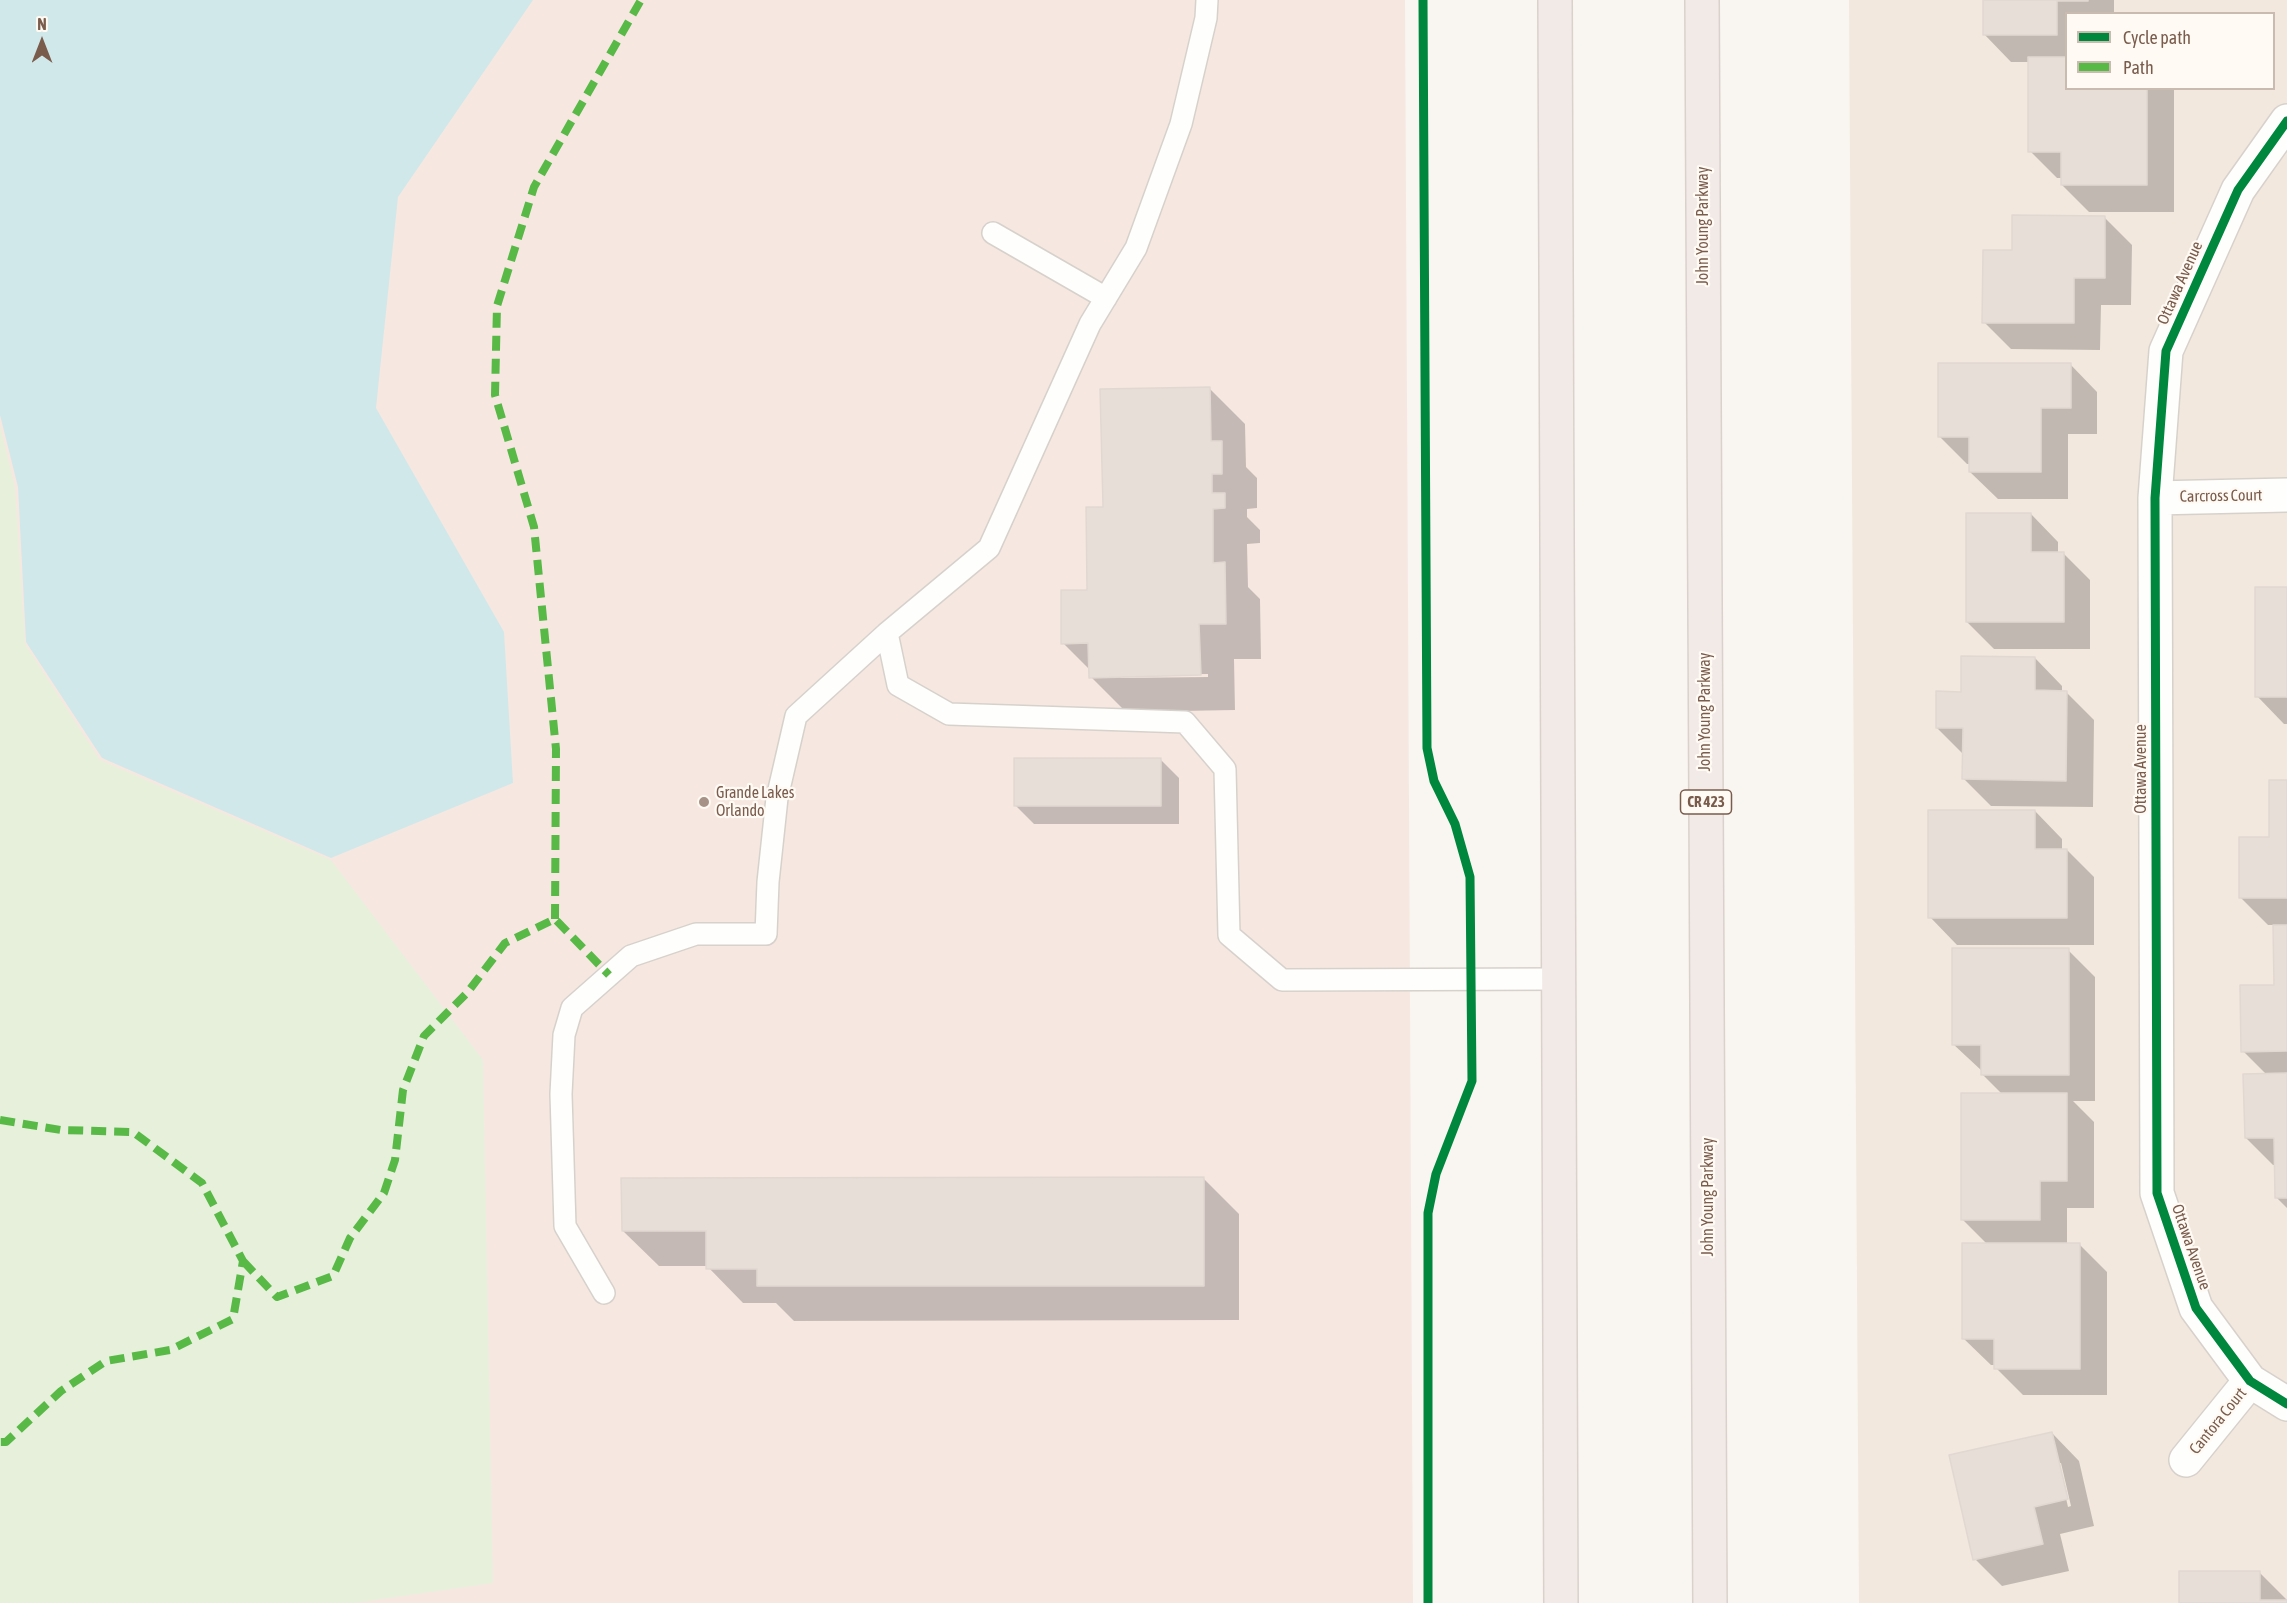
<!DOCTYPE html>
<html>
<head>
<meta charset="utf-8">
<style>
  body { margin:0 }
  #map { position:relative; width:2287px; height:1603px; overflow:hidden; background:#f9f5f0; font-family:"Asap Condensed",sans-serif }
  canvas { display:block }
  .legend { position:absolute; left:2065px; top:12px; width:210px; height:78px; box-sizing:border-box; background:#fffaf3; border:2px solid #cabbb1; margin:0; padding:8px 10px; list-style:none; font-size:18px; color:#7a5c4d }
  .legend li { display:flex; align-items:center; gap:12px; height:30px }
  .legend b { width:30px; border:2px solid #cabbb1 }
  .north { position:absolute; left:12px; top:12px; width:60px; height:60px; -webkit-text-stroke:4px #fffaf3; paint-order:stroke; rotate:0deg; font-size:16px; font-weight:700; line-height:24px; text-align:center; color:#7a5c4d }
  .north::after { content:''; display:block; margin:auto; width:21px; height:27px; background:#7a5c4d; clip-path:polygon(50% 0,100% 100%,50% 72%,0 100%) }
</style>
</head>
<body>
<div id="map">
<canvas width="2287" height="1603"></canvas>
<ul class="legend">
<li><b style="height:8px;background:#00873e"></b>Cycle path</li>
<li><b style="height:8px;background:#58b947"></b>Path</li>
</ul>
<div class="north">N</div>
</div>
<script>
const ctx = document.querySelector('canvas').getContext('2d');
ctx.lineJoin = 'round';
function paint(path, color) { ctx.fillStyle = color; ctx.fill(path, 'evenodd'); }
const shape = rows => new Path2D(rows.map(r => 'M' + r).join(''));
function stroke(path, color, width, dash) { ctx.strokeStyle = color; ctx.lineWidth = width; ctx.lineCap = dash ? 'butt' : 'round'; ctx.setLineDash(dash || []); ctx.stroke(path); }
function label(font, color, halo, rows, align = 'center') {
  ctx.font = font + ' "Asap Condensed",sans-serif'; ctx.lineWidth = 4.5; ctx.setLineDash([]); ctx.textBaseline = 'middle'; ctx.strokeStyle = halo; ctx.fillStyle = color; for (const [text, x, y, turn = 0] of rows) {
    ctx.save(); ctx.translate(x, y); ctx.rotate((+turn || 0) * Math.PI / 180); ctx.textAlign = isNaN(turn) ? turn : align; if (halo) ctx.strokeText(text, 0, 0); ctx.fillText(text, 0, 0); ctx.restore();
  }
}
const residential = shape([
  [1849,0,2287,0,2287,1603,1859,1603],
  [2066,14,2274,14,2274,88,2066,88]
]);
const commercial = shape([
  [0,0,1405,0,1413,1603,0,1603]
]);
const green = shape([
  [0,425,15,487,25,644,100,760,331,860,483,1060,493,1583,355,1603,0,1603]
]);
const water = shape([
  [0,0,533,0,398,197,376,408,504,632,513,783,331,858,102,758,26,642,18,487,0,415]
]);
const shadow = shape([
  [1984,0,2114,0,2114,14,2066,14,2066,88,2174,88,2174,212,2089,212,2062,185,2062,178,2057,178,2030,151,2030,62,2011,62,1984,34],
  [2105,218,2132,245,2131,305,2101,305,2100,350,2011,349,1984,322,2013,252],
  [2070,364,2097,392,2097,434,2068,434,2068,499,1998,499,1970,472,1970,464,1967,464,1940,437],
  [1210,389,1245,424,1246,467,1257,478,1257,508,1247,509,1247,517,1260,530,1260,543,1247,544,1248,587,1260,599,1261,659,1234,659,1235,710,1126,712,1091,677,1091,671,1063,643,1089,591,1104,509],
  [1208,674,1208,677,1121,678,1118,675],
  [2031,514,2058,542,2058,553,2063,553,2090,580,2090,649,1994,649,1967,622],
  [2287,589,2287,724,2284,724,2257,696],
  [2035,658,2062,686,2062,693,2067,693,2094,720,2093,807,1991,806,1964,779,1964,755,1937,728,1962,693],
  [1161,760,1179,778,1179,824,1034,824,1016,806],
  [2287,781,2287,1208,2276,1197,2276,1165,2273,1165,2246,1138,2267,1075,2243,1051,2275,987,2275,925,2268,925,2240,897,2271,839],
  [2035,811,2062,839,2062,850,2067,850,2094,877,2094,945,1957,945,1930,917],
  [2068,950,2095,977,2095,1101,2073,1101,2094,1122,2094,1208,2067,1208,2067,1245,2080,1245,2107,1272,2107,1395,2023,1395,1996,1368,1996,1365,1991,1365,1963,1338,1988,1245,1962,1219,2003,1095,1982,1074,1982,1071,1953,1044],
  [1203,1178,1239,1214,1239,1320,794,1321,776,1303,743,1303,707,1266,659,1266,623,1231],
  [2052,1433,2079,1461,2094,1526,2060,1534,2069,1571,2002,1586,1975,1559],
  [2058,1463,2061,1463,2071,1506,2068,1507],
  [2260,1573,2287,1600,2287,1603,2181,1603]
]);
const building = shape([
  [1983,0,2088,0,2088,1,2057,1,2057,35,1983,35,1983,0],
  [2028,57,2066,57,2066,88,2147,88,2147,185,2061,185,2061,152,2028,152,2028,57],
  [2012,215,2105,216,2105,278,2074,278,2074,323,1982,323,1983,250,2012,250,2012,215],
  [1938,363,2071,363,2071,408,2041,408,2041,472,1969,472,1969,437,1938,437,1938,363],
  [1210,387,1211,441,1222,441,1222,474,1212,474,1212,493,1225,493,1225,508,1213,509,1213,563,1225,562,1226,624,1199,624,1201,675,1089,678,1088,643,1061,644,1061,590,1087,590,1086,507,1103,507,1100,389,1210,387],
  [1966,513,2031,513,2031,552,2064,552,2064,622,1966,622,1966,513],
  [2255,587,2287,587,2287,697,2255,697,2255,587],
  [1961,656,2035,657,2035,690,2067,691,2066,781,1962,779,1963,728,1936,728,1936,691,1961,692,1961,656],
  [1014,758,1161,758,1161,806,1014,806,1014,758],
  [2269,780,2287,780,2287,898,2239,898,2239,837,2269,837,2269,780],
  [1928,810,2035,810,2035,849,2067,849,2067,918,1928,918,1928,810],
  [2273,925,2287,925,2287,1051,2241,1052,2240,985,2274,985,2273,925],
  [1952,948,2069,948,2069,1075,1981,1075,1981,1045,1952,1045,1952,948],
  [2287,1073,2287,1198,2275,1198,2274,1138,2245,1138,2243,1074,2287,1073],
  [1961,1093,2067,1093,2067,1181,2040,1181,2040,1220,1961,1220,1961,1093],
  [1204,1177,1204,1286,757,1286,757,1269,706,1269,706,1231,622,1231,621,1178,1204,1177],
  [1962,1243,2080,1243,2080,1369,1994,1369,1994,1339,1962,1339,1962,1243],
  [2052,1432,2068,1499,2034,1507,2043,1544,1973,1560,1949,1455,2052,1432],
  [2179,1571,2260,1571,2260,1600,2287,1600,2287,1603,2179,1603,2179,1571]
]);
const lane = shape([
  [993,233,1106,298],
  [887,633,898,685,949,714,1185,722,1225,769,1229,935,1282,980,1559,979],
  [604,1293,565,1226,561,1094,564,1035,572,1008,631,956,696,934,766,934,768,882,777,798,796,716,887,633,989,548,1090,324,1136,248,1181,124,1206,18,1207,0]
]);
const street = shape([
  [2287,121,2238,190,2166,351,2155,498,2157,1193,2196,1308,2250,1381,2287,1404],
  [2155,498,2287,495],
  [2186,1460,2250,1381]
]);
const highway = shape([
  [1555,0,1561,1603],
  [1702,0,1710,1603]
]);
const quiet = shape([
  [555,919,556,749,534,527,495,395,497,306,534,187,641,0],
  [0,1120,61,1130,133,1132,202,1183,243,1261,233,1319,170,1350,106,1361,61,1391,6,1442,0,1442],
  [243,1261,277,1297,333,1276,350,1238,384,1193,395,1160,403,1090,424,1036,467,993,505,943,555,919,609,975]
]);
const cycleway = shape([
  [1423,0,1427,748,1434,781,1455,824,1470,877,1472,1081,1436,1174,1428,1213,1428,1603],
  [2287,121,2238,190,2166,351,2155,498,2157,1193,2196,1308,2250,1381,2287,1404]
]);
const markers = [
  [704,802,6,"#a69286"]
];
const shields = [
  [1706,802,51]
];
const shieldNames = [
  ["CR 423",1706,802]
];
const streetNames = [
  ["John Young Parkway",1703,226,-90],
  ["Ottawa Avenue",2180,283,-66],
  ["Carcross Court",2221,496,-1],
  ["John Young Parkway",1705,712,-90],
  ["Ottawa Avenue",2141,769,-90],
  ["John Young Parkway",1708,1197,-90],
  ["Ottawa Avenue",2191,1247,71],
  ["Cantora Court",2218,1421,-51]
];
const poiNames = [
  ["Grande Lakes",716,793],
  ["Orlando",716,811]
];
paint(residential, '#f2e8de');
paint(commercial, '#f6e8e1');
paint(green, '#e7f0db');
paint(water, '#d0e8ea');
paint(shadow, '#0003');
paint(building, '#e6ded7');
stroke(building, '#e2d8d2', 1.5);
stroke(lane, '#d7d1cb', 24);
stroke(street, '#d7d1cb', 36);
stroke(highway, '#dad1cc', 36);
stroke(lane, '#fefefd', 21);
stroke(street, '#fefefd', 33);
stroke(highway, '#f2eae7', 33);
stroke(quiet, '#58b947', 8, [15, 8]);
stroke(cycleway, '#00873e', 9);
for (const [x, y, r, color] of markers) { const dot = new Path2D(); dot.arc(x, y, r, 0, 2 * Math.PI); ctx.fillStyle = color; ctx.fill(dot); stroke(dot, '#fffaf3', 2); }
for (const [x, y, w] of shields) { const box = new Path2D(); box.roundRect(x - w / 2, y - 12, w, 24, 4.5); ctx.fillStyle = '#fffaf3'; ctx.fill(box); stroke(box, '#7a5c4d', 1.5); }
label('bold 15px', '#7a5c4d', null, shieldNames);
label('16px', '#7a5c4d', '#fffaf3', streetNames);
label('16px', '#7a5c4d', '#fffaf3', poiNames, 'left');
</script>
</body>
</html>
